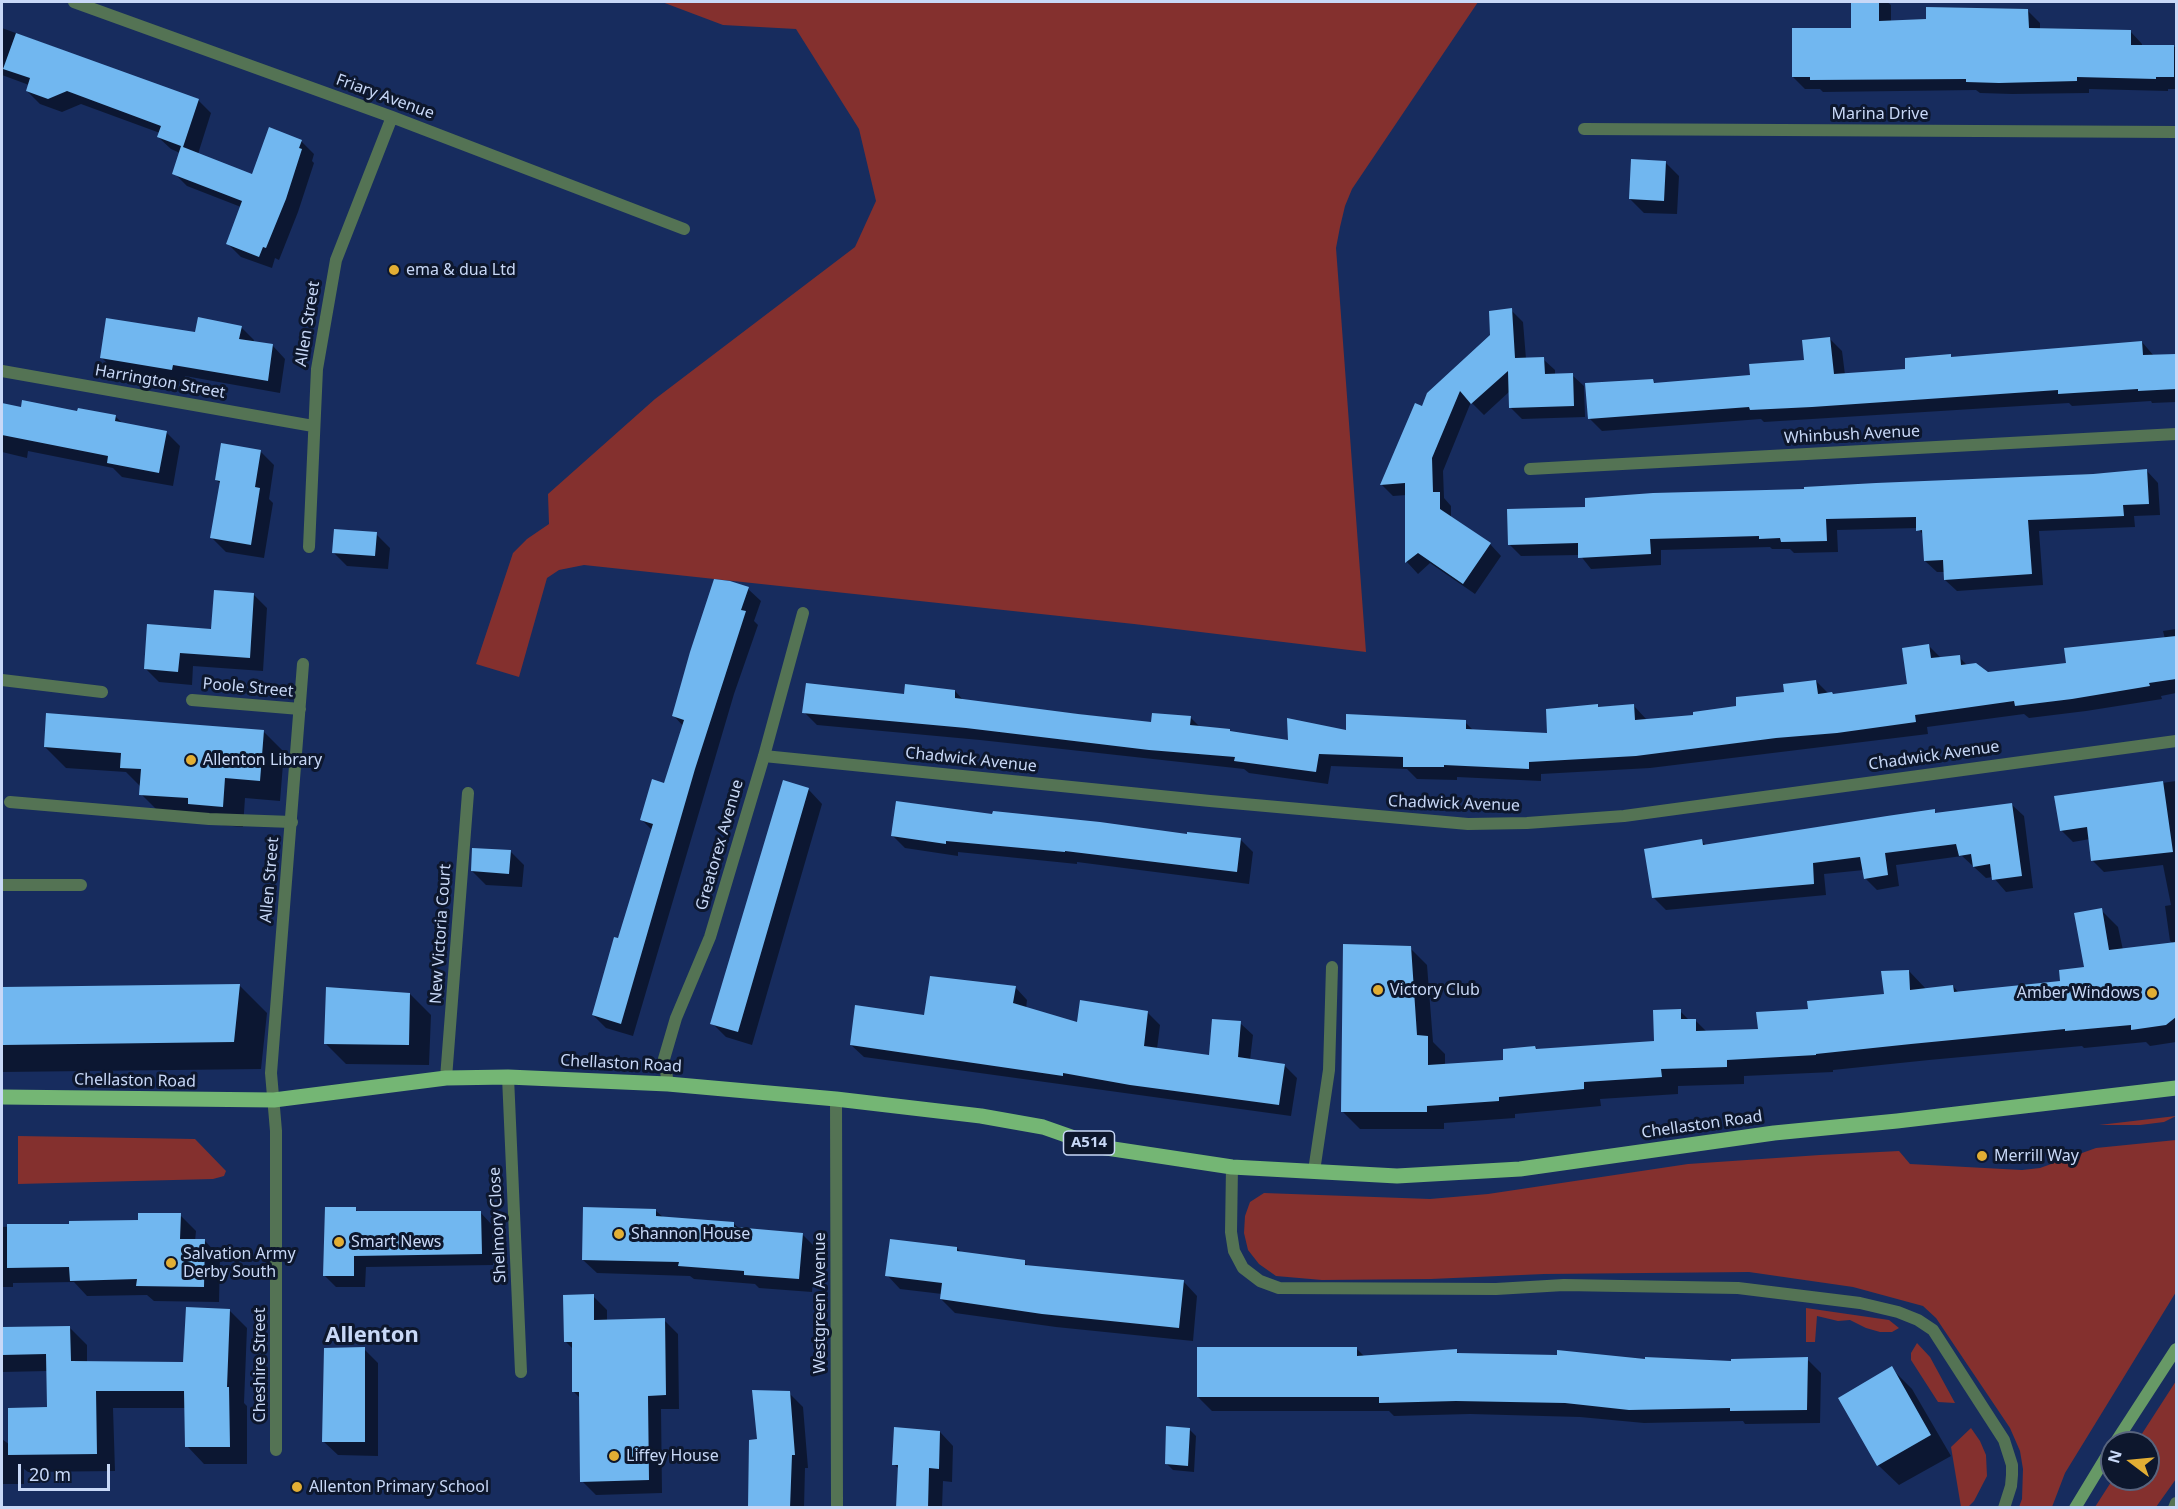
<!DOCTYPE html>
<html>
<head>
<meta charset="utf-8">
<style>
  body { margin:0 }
  #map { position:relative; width:2178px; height:1509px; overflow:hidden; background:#172c5e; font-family:"Noto Sans",sans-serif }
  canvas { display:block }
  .frame { position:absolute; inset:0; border:3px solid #c8d8f7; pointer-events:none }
  .north { position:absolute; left:2100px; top:1431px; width:60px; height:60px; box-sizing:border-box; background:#0d172d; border:2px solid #58647e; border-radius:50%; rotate:286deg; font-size:16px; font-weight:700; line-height:24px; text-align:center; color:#c8d8f7 }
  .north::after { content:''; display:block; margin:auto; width:21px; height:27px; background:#e2ae34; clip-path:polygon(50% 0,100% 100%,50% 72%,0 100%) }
  .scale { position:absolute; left:18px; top:1464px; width:92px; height:27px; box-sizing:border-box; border:3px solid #c8d8f7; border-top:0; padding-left:8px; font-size:18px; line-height:21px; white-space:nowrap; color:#c8d8f7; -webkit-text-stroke:4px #0d172d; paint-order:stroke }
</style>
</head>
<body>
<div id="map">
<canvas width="2178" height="1509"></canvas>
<div class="frame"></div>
<div class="north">N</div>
<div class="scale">20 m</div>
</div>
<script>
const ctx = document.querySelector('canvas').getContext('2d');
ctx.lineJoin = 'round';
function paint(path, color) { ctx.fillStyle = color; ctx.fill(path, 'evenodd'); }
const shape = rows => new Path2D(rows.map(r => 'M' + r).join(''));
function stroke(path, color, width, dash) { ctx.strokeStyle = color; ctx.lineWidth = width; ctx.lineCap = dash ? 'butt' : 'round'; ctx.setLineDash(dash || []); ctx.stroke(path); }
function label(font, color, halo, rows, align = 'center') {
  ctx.font = font + ' "Noto Sans",sans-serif'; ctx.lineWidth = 6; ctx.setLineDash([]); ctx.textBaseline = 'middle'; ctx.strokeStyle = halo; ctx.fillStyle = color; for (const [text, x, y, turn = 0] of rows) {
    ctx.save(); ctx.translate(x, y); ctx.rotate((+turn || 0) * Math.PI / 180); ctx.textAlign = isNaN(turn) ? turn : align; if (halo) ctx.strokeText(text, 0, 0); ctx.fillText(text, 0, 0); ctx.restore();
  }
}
const green = shape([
  [662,2,1478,2,1352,189,1345,206,1340,227,1336,248,1366,652,1134,624,584,565,559,570,547,578,519,677,476,664,513,553,527,539,549,524,548,494,655,399,855,247,876,201,859,129,796,29,723,25],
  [2176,1116,2164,1122,2140,1125,2099,1125],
  [18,1136,195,1139,226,1171,224,1176,213,1179,18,1184],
  [2176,1140,2176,1292,2065,1473,2052,1507,2019,1507,2022,1499,2023,1469,2020,1451,2010,1428,1936,1318,1923,1306,1853,1287,1749,1272,1544,1274,1431,1279,1322,1280,1276,1276,1259,1264,1248,1250,1244,1233,1245,1216,1250,1202,1264,1193,1430,1199,1488,1194,1688,1164,1820,1155,1899,1151,1910,1164,2022,1170,2040,1168,2096,1148],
  [1806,1308,1889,1320,1899,1328,1892,1332,1880,1332,1866,1328,1850,1320,1838,1321,1817,1316,1815,1342,1806,1342],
  [1917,1343,1930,1357,1955,1403,1938,1402,1911,1360,1911,1353],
  [2176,1381,2176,1479,2156,1507,2095,1507,2113,1479,2148,1479,2148,1443,2136,1443],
  [1971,1428,1980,1441,1986,1455,1987,1476,1974,1501,1968,1507,1961,1507,1951,1447]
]);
const shadow = shape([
  [1852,2,1887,2,1891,5,1891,22,1928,21,2028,11,2040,23,2040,30,2130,31,2142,44,2142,46,2176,47,2176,89,2168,89,2168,91,2089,89,2089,93,2012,94,1980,93,1976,90,1823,92,1820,89,1805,89,1793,77,1852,29],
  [2,28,198,100,211,113,198,154,253,176,301,141,314,154,312,161,314,163,298,212,279,260,275,258,272,268,241,257,228,244,241,207,187,186,174,173,180,153,171,149,158,137,160,133,81,104,62,112,40,104,27,91,29,85,2,75],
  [1665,162,1679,176,1677,214,1644,213,1630,199],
  [1511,310,1523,322,1526,359,1543,359,1555,370,1555,375,1572,375,1584,386,1585,417,1522,419,1511,408,1510,391,1484,415,1471,402,1443,471,1444,498,1451,506,1451,518,1490,544,1501,556,1475,594,1430,563,1418,574,1407,562,1407,495,1393,496,1382,485,1423,408,1491,335],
  [241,327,254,340,253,343,273,346,285,359,280,393,185,376,184,382,114,370,101,357,196,334],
  [1829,338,1842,351,1845,375,1907,371,1950,356,1953,359,2142,342,2154,356,2176,355,2176,402,2152,403,2151,401,2072,406,2069,403,1764,422,1761,419,1602,431,1589,418,1653,381,1656,384,1751,376,1806,361],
  [2,404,22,408,115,416,123,424,166,432,180,446,173,486,122,477,113,468,28,451,27,458,2,452],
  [260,451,274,465,269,499,273,503,264,558,226,552,212,538,221,484,216,480],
  [2147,471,2158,483,2160,515,2134,516,2135,527,2039,531,2043,585,1957,591,1945,580,1945,572,1937,572,1925,561,1924,536,1918,528,1837,530,1838,552,1794,553,1790,549,1772,549,1770,547,1661,550,1661,565,1591,569,1580,555,1521,556,1509,544,1587,509,1806,490],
  [376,534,390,548,388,569,347,566,333,552],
  [748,589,761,601,754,621,758,625,734,694,633,1036,606,1028,593,1015,619,940,652,830,642,820,665,785,683,726,674,716],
  [253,594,267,608,263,671,193,666,192,685,159,682,145,668,213,631],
  [2176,629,2176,693,2161,696,2162,699,2086,711,2029,718,2024,714,1927,727,1928,734,1650,768,1541,774,1541,781,1457,777,1457,780,1417,779,1407,769,1331,766,1328,784,1249,773,1244,769,980,740,817,725,804,712,906,695,955,691,964,701,1152,723,1190,717,1201,728,1290,741,1347,732,1465,722,1474,731,1549,735,1597,706,1600,709,1634,706,1647,720,1695,716,1738,707,1786,693,1816,681,1829,694,1833,695,1909,685,1929,646,1942,659,1959,657,1968,666,1987,673,2068,664,2165,639,2163,631],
  [263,731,284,752,280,801,245,798,243,827,210,824,162,815,141,794,141,787,126,772,66,768,45,747],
  [2176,781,2176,1042,2150,1046,2146,1042,2084,1048,2082,1046,1929,1060,1833,1070,1833,1072,1744,1076,1744,1084,1678,1086,1678,1094,1600,1099,1601,1106,1515,1114,1515,1118,1444,1123,1444,1129,1360,1129,1343,1112,1410,948,1427,965,1433,1042,1445,1054,1445,1065,1505,1061,1535,1047,1538,1050,1655,1042,1680,1011,1690,1021,1695,1020,1707,1032,1759,1030,1810,1010,1885,995,1909,971,1926,989,1953,986,1959,993,2062,983,2085,969,2101,910,2118,927,2123,950,2174,944,2170,941,2165,906,2171,905,2163,865,2104,872,2092,860,2090,839,2073,842,2061,830,2056,798],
  [784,782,809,790,822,804,752,1045,726,1037,712,1023],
  [2011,804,2024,816,2033,888,2006,892,1993,877,1986,878,1962,856,1896,865,1899,886,1877,890,1865,878,1864,870,1824,874,1826,895,1666,910,1654,898,1701,841,1707,846,1934,811,1937,814],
  [1188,835,1240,839,1253,852,1249,884,1077,862,1077,864,958,852,958,856,905,848,893,836],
  [510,851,524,865,522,887,486,885,472,871],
  [239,985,267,1013,261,1069,2,1072,2,988],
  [1015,987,1027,1000,1026,1009,1078,1023,1147,1012,1160,1025,1157,1049,1210,1056,1240,1023,1253,1035,1250,1060,1284,1065,1297,1078,1291,1116,864,1057,851,1045,925,1017],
  [410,994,431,1015,429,1065,346,1064,325,1043],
  [355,1209,358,1212,481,1213,492,1225,493,1265,366,1267,365,1287,336,1287,324,1275],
  [655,1210,664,1218,733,1223,740,1229,802,1234,816,1248,812,1292,759,1288,755,1284,694,1279,690,1276,597,1273,583,1260],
  [180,1215,196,1231,195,1241,205,1241,220,1257,219,1302,154,1301,147,1295,87,1296,74,1282,13,1283,13,1287,2,1287,2,1227,139,1221],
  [957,1248,962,1253,1024,1262,1029,1267,1184,1282,1197,1296,1193,1341,1056,1327,955,1313,941,1299,942,1294,900,1289,887,1275],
  [593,1296,607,1310,607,1321,664,1320,678,1334,679,1409,661,1409,662,1493,596,1495,582,1481,580,1398,573,1391,574,1350,566,1342],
  [229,1310,247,1328,244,1403,247,1406,247,1464,204,1464,187,1446,186,1408,113,1408,115,1471,28,1472,24,1469,24,1484,2,1484,2,1439,10,1445,49,1408,48,1371,2,1372,2,1328,69,1327,87,1345,87,1362,185,1363],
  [1356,1348,1365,1357,1456,1351,1460,1354,1647,1361,1732,1362,1807,1359,1821,1373,1820,1423,1745,1424,1743,1421,1644,1423,1580,1417,1470,1414,1394,1416,1389,1411,1212,1411,1198,1397],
  [364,1349,378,1363,378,1456,338,1455,324,1442],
  [1891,1368,1912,1389,1951,1456,1899,1485,1878,1465],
  [789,1393,803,1407,808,1468,805,1468,804,1508,749,1508,758,1440],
  [1189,1429,1196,1436,1194,1472,1173,1470,1166,1463],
  [940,1432,953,1446,952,1482,943,1481,942,1508,898,1508,899,1469,894,1464]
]);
const building = shape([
  [1851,2,1879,2,1879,21,1926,19,1926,7,2028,9,2029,28,2131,30,2131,45,2174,45,2174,77,2156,77,2156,79,2077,77,2077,81,1999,83,1966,82,1966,79,1810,80,1810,77,1792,77,1792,28,1851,28],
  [16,33,199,99,183,147,252,174,269,127,302,140,299,148,302,149,286,199,266,248,263,247,259,257,226,244,242,201,172,174,181,146,157,137,161,126,67,91,48,99,26,91,30,78,3,69],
  [1631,159,1666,161,1664,201,1629,199],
  [1512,308,1515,358,1544,357,1545,374,1573,373,1574,406,1509,408,1508,371,1471,404,1460,391,1432,458,1433,492,1440,492,1440,509,1491,543,1463,584,1418,553,1405,563,1405,483,1380,485,1415,403,1422,406,1427,393,1490,335,1489,311],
  [198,317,242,326,239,339,273,344,268,381,173,365,172,370,100,358,106,318,195,332],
  [1830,337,1834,374,1905,369,1905,358,1951,354,1951,357,2142,341,2143,355,2176,354,2176,389,2138,391,2138,389,2058,394,2058,390,1812,407,1750,410,1749,407,1588,419,1585,383,1653,379,1654,383,1750,375,1749,364,1804,360,1802,340],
  [22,400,77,411,78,408,116,415,115,421,167,431,159,473,107,463,108,456,2,435,2,403,21,407],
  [221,443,261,450,255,487,260,488,251,545,210,538,220,481,215,480],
  [2147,469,2149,504,2123,505,2124,516,2028,520,2032,574,1944,580,1943,560,1924,561,1922,530,1916,531,1916,517,1826,519,1827,541,1781,542,1780,538,1759,539,1759,536,1650,539,1651,554,1578,558,1578,543,1508,545,1507,509,1585,507,1585,498,1653,493,1804,489,1804,487,1876,483,2093,474],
  [334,529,377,532,375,556,332,553],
  [714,579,730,581,749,587,741,610,746,611,695,769,621,1024,592,1015,614,937,618,938,653,824,640,820,652,779,664,783,684,720,672,716,690,652],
  [214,590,254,593,250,658,180,653,178,672,144,669,147,624,211,629],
  [2176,636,2176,679,2149,683,2150,686,2072,699,2015,706,2014,701,1915,715,1916,722,1837,733,1776,738,1636,756,1529,762,1529,769,1444,765,1444,767,1403,767,1403,757,1319,754,1316,772,1234,761,1235,757,1149,750,966,728,802,713,806,683,904,694,905,684,955,690,955,698,1078,714,1151,722,1152,713,1191,716,1190,725,1230,729,1230,731,1288,740,1287,718,1346,730,1346,714,1466,720,1466,729,1547,733,1546,709,1598,704,1598,707,1634,704,1635,720,1693,715,1693,712,1736,706,1736,697,1784,692,1783,684,1816,680,1818,694,1832,692,1833,694,1907,684,1902,648,1929,644,1931,658,1960,655,1961,665,1976,663,1988,672,2066,663,2064,648],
  [46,713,264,730,260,781,225,778,223,807,188,804,188,798,139,795,141,769,120,768,121,753,44,747],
  [783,780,809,788,738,1032,710,1024],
  [2163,781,2173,852,2091,861,2087,827,2060,831,2054,796],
  [896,801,992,814,993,811,1100,822,1187,834,1187,832,1241,838,1237,872,1065,851,1065,852,946,841,946,844,891,836],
  [2012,803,2022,876,1992,880,1990,864,1973,867,1971,854,1959,856,1956,844,1885,853,1888,875,1864,879,1860,857,1813,863,1814,884,1652,898,1644,849,1702,839,1703,845,1887,816,1935,809,1935,813],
  [472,848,511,850,509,874,471,871],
  [2102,908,2109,950,2176,942,2176,1017,2166,1025,2131,1030,2131,1025,2065,1031,2065,1029,1911,1044,1816,1054,1816,1055,1727,1060,1727,1067,1661,1069,1662,1077,1584,1082,1584,1089,1499,1097,1499,1101,1427,1106,1427,1112,1341,1112,1343,944,1411,946,1417,1035,1428,1036,1428,1065,1503,1060,1503,1049,1535,1046,1536,1049,1654,1041,1653,1010,1681,1009,1681,1019,1696,1019,1696,1031,1758,1029,1756,1012,1808,1009,1807,1001,1884,994,1881,971,1909,970,1910,990,1953,985,1954,992,2060,981,2059,970,2084,967,2074,913],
  [930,976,1016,986,1013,1003,1077,1022,1080,1000,1148,1011,1144,1046,1209,1055,1212,1019,1241,1021,1238,1057,1285,1064,1279,1105,1130,1085,1063,1073,1063,1076,850,1045,855,1005,924,1015],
  [240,984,234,1042,2,1045,2,987],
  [326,987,410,993,409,1045,324,1044],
  [325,1207,356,1207,356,1211,481,1211,482,1254,354,1256,354,1276,323,1276],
  [583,1207,656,1209,656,1216,734,1222,734,1227,803,1233,799,1279,744,1275,744,1271,678,1266,679,1262,582,1260],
  [138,1213,181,1213,180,1239,205,1239,204,1287,136,1286,137,1279,70,1281,69,1267,7,1268,7,1224,69,1224,69,1221,138,1220],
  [890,1239,957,1247,957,1251,1025,1260,1025,1265,1184,1280,1179,1328,1042,1314,940,1299,942,1283,885,1276],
  [594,1294,594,1320,665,1318,666,1395,648,1396,649,1480,580,1482,579,1392,572,1392,572,1342,564,1342,563,1295],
  [186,1307,230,1309,227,1387,229,1387,230,1447,185,1447,184,1391,96,1391,97,1454,8,1455,8,1408,47,1407,46,1354,2,1355,2,1327,70,1326,71,1361,183,1362],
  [365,1347,365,1442,322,1442,324,1348],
  [1197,1347,1357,1347,1357,1356,1457,1349,1457,1353,1557,1355,1557,1350,1645,1359,1645,1357,1731,1361,1731,1359,1808,1357,1807,1410,1730,1411,1730,1408,1629,1410,1565,1403,1456,1401,1379,1403,1379,1397,1197,1397],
  [1892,1366,1931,1435,1877,1466,1838,1398],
  [752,1390,790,1391,795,1455,792,1455,790,1508,748,1508,749,1440,757,1439],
  [1166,1426,1190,1428,1188,1466,1165,1464],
  [894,1427,940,1431,939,1469,929,1468,928,1508,896,1508,898,1465,892,1465]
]);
const lane = shape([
  [10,802,209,819,292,822],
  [2,885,81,885],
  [1314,1171,1329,1070,1332,967]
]);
const street = shape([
  [74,2,392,117,684,229],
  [1584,129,2176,132],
  [2,371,313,426],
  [1530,469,2176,434],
  [309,547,317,369,336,260,392,117],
  [2,680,102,692],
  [192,700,300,709],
  [764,756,1210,801,1468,824,1527,823,1624,816,2176,741],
  [508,1077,521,1372],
  [446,1078,468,793],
  [668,1084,664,1059,676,1018,710,937,764,756,803,613],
  [836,1099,837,1508],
  [1232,1167,1231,1232,1234,1251,1243,1268,1260,1281,1279,1288,1496,1289,1564,1285,1738,1288,1860,1303,1898,1312,1918,1320,1933,1330,2004,1440,2012,1465,2012,1475,2011,1486,2004,1508],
  [276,1450,276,1131,271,1073,303,664],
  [2174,1508,2176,1503]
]);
const secondary = shape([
  [2115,1443,2176,1349],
  [2075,1508,2112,1447]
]);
const primary = shape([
  [2,1097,274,1100,446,1078,508,1077,668,1084,836,1099,981,1116,1043,1127,1100,1147,1232,1167,1397,1176,1520,1169,1774,1133,1897,1121,2176,1088]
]);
const markers = [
  [394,270,6,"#e2ae34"],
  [191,760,6,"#e2ae34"],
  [1378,990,6,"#e2ae34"],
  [2152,993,6,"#e2ae34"],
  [1982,1156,6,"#e2ae34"],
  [619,1234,6,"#e2ae34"],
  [339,1242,6,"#e2ae34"],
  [171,1263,6,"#e2ae34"],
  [614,1456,6,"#e2ae34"],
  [297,1487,6,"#e2ae34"]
];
const shields = [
  [1089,1143,51]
];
const shieldNames = [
  ["A514",1089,1143]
];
const streetNames = [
  ["Friary Avenue",385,97,20],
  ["Marina Drive",1880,114],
  ["Allen Street",308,324,-81],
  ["Harrington Street",160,382,10],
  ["Whinbush Avenue",1852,435,-3],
  ["Poole Street",248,688,5],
  ["Chadwick Avenue",1934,756,-8],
  ["Chadwick Avenue",971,760,6],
  ["Chadwick Avenue",1454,804,2],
  ["Greatorex Avenue",720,845,-74],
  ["Allen Street",270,880,-85],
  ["New Victoria Court",441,934,-86],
  ["Chellaston Road",621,1064,3],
  ["Chellaston Road",135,1081,1],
  ["Chellaston Road",1702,1125,-8],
  ["Shelmory Close",498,1225,-93],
  ["Westgreen Avenue",820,1303,-90],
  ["Cheshire Street",260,1365,-90]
];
const poiNames = [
  ["ema & dua Ltd",406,270],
  ["Allenton Library",203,760],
  ["Victory Club",1390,990],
  ["Amber Windows",2140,993,"right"],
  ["Merrill Way",1994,1156],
  ["Shannon House",631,1234],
  ["Smart News",351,1242],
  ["Salvation Army",183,1254],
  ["Derby South",183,1272],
  ["Liffey House",626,1456],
  ["Allenton Primary School",309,1487]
];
const districtNames = [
  ["Allenton",372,1336]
];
paint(green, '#84302e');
paint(shadow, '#0007');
paint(building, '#71b7f0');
stroke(lane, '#547354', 12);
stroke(street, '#547354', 12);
stroke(secondary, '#679966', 12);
stroke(primary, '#74b674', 15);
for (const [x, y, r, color] of markers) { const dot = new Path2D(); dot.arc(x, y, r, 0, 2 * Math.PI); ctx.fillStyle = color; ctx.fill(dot); stroke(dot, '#0d172d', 2); }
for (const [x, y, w] of shields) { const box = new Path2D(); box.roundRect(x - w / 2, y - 12, w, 24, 4.5); ctx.fillStyle = '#0d172d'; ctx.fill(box); stroke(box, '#c8d8f7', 1.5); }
label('bold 15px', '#c8d8f7', null, shieldNames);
label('16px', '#c8d8f7', '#0d172d', streetNames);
label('16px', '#c8d8f7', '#0d172d', poiNames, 'left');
label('bold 22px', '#c8d8f7', '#0d172d', districtNames);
</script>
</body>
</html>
